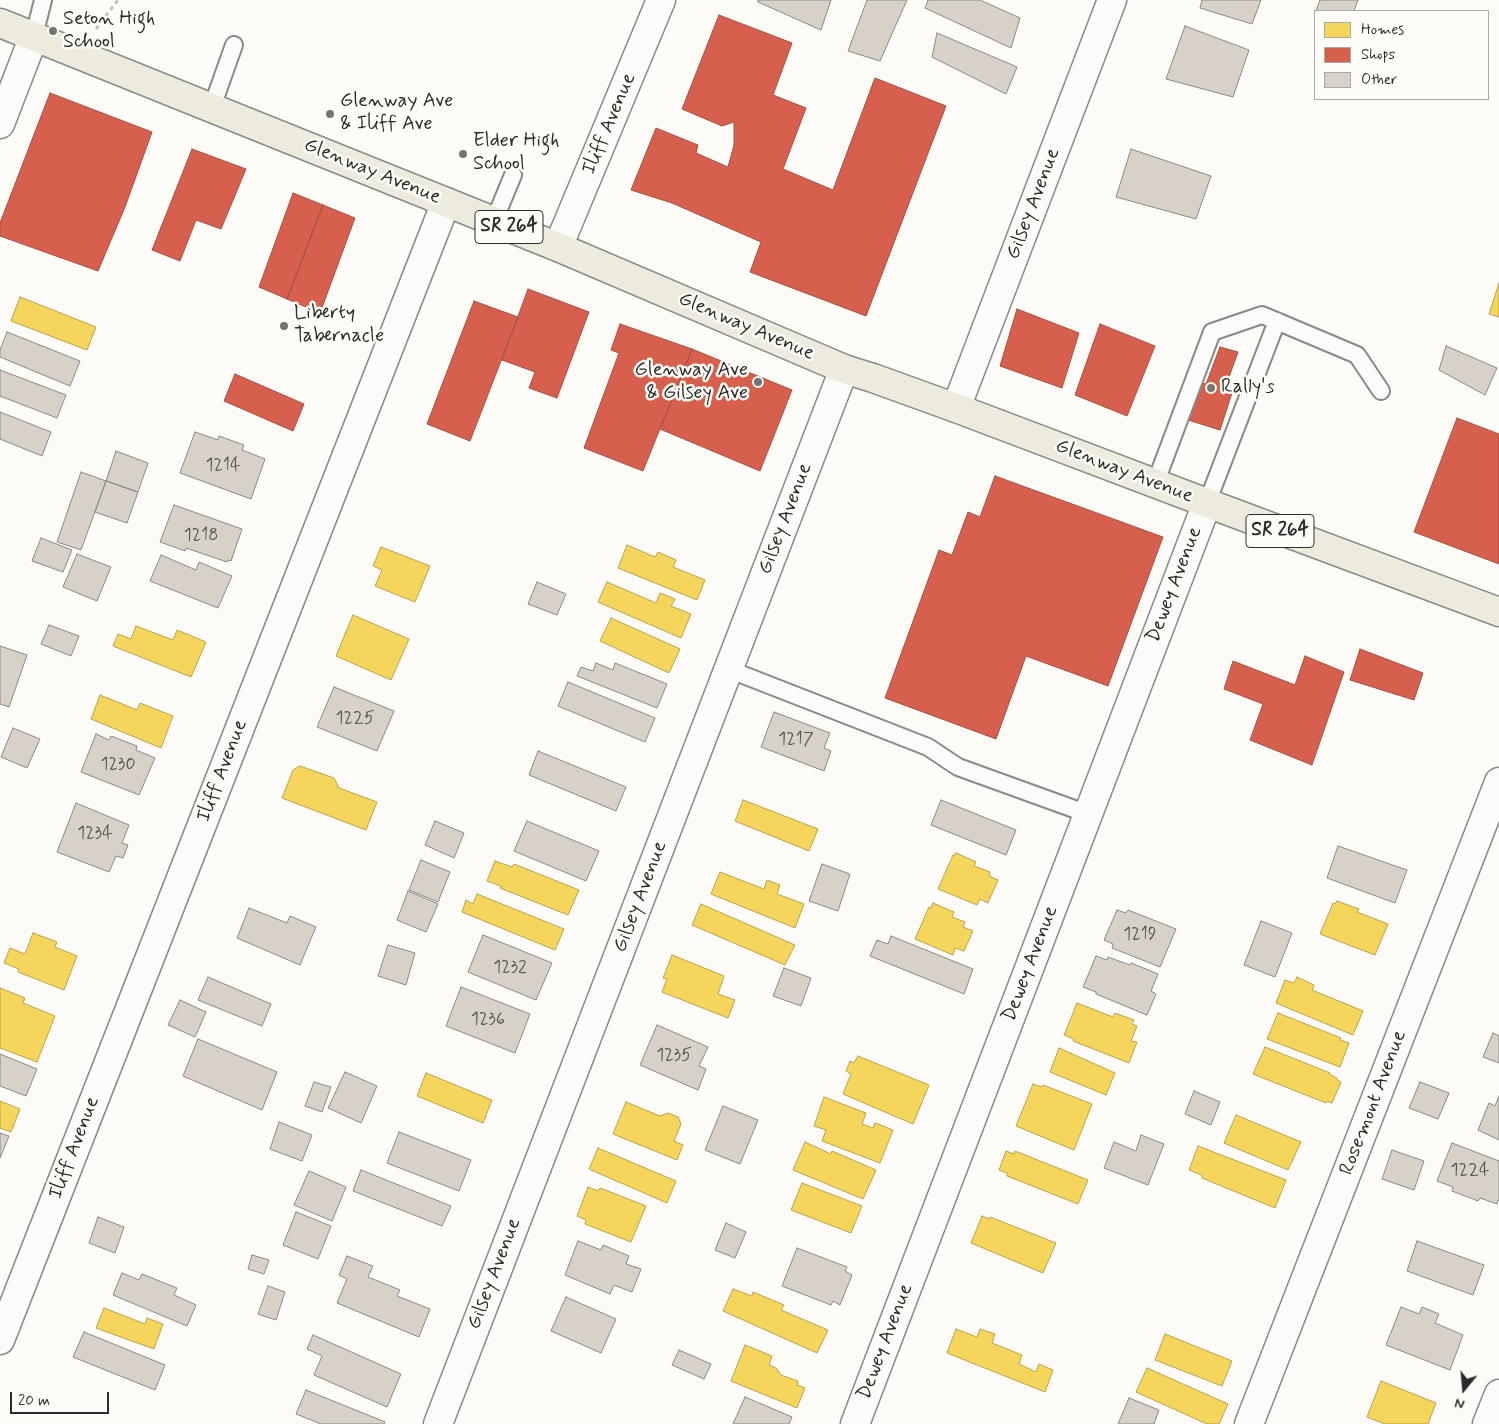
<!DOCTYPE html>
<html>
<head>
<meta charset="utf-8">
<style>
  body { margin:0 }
  #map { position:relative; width:1499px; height:1424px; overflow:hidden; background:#fcfbf8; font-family:Mynerve,sans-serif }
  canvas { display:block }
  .legend { position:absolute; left:1314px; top:10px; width:175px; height:90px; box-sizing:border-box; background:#fdfcf7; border:1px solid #a9a8a5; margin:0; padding:6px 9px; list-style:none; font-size:15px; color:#2b2b2b }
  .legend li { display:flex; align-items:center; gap:10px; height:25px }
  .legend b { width:25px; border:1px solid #a9a8a5 }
  .north { position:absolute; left:1439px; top:1364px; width:50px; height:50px; -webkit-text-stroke:4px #fdfcf7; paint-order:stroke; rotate:197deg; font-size:14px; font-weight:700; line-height:20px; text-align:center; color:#2b2b2b }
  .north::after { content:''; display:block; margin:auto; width:18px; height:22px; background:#2b2b2b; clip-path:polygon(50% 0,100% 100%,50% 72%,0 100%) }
  .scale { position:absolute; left:10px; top:1392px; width:99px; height:22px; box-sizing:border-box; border:2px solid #2b2b2b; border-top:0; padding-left:6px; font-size:15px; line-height:18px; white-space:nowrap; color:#2b2b2b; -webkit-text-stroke:4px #fdfcf7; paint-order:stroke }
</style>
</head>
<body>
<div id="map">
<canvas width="1499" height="1424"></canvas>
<ul class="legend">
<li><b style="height:14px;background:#f6d55c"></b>Homes</li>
<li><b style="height:14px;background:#d6604d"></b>Shops</li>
<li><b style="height:14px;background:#d8d1c7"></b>Other</li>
</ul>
<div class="north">N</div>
<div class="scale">20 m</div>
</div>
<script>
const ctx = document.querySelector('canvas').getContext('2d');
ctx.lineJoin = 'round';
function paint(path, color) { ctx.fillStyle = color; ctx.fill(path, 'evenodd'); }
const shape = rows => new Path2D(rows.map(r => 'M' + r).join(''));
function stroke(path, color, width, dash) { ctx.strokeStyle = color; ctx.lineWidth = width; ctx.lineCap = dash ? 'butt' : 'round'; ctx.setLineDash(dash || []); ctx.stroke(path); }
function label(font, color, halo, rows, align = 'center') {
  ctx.font = font + ' Mynerve,sans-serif'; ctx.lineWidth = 5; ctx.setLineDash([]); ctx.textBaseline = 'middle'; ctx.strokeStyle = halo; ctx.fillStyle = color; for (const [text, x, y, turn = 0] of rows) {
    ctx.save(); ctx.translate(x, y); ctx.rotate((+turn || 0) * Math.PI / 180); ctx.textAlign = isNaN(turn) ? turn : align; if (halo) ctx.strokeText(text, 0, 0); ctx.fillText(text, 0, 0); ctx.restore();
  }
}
const homes = shape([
  [1499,283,1499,317,1489,314,1499,283],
  [20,297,96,327,87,350,11,321,20,297],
  [627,545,655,557,658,552,676,560,673,567,705,580,697,600,618,568,627,545],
  [381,547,430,566,415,602,375,586,382,570,373,566,381,547],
  [607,582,656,603,660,593,675,599,671,606,691,614,681,638,598,602,607,582],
  [353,615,409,639,391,680,336,656,353,615],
  [611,618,680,649,669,673,600,641,611,618],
  [136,626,173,640,177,630,206,642,191,677,113,646,118,634,131,639,136,626],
  [100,695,137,710,140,703,173,716,161,748,91,719,100,695],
  [300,766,334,778,339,788,377,802,366,830,282,798,293,770,300,766],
  [743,800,818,829,809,851,735,821,743,800],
  [956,853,976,862,974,866,990,872,989,876,998,880,988,903,980,899,977,905,938,889,953,855,955,855,956,853],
  [495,861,512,867,514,864,579,890,568,915,500,888,501,886,487,881,495,861],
  [720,872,764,889,767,880,780,885,777,894,804,904,795,928,711,894,720,872],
  [477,894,564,929,555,950,462,912,466,900,473,904,477,894],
  [1337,901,1359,909,1357,912,1388,924,1375,955,1320,934,1333,903,1335,904,1337,901],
  [933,903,954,912,952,917,965,922,963,927,973,931,964,951,955,948,953,955,915,939,929,907,931,908,933,903],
  [701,904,795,945,785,965,692,925,701,904],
  [33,933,57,942,55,947,77,956,64,990,18,972,19,969,4,963,10,948,25,954,33,933],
  [672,955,724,976,718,994,735,1000,728,1018,662,992,667,979,663,978,672,955],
  [1297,977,1314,985,1312,990,1363,1011,1353,1035,1276,1003,1285,980,1294,983,1297,977],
  [0,988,25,998,23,1003,55,1016,37,1062,0,1048,0,988],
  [1077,1003,1113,1017,1115,1013,1134,1020,1132,1024,1137,1026,1131,1041,1137,1042,1129,1063,1073,1041,1074,1039,1064,1035,1077,1003],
  [1278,1013,1341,1038,1340,1040,1349,1043,1340,1067,1267,1039,1278,1013],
  [1265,1047,1330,1073,1329,1074,1337,1078,1337,1080,1341,1082,1332,1103,1327,1101,1326,1103,1253,1074,1265,1047],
  [1059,1048,1115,1073,1106,1095,1050,1072,1059,1048],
  [858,1056,929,1085,913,1124,843,1094,851,1074,846,1071,850,1061,854,1063,858,1056],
  [426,1073,492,1100,483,1123,417,1096,426,1073],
  [1033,1084,1042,1087,1043,1085,1092,1104,1074,1150,1016,1126,1033,1084],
  [824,1097,866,1113,862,1124,873,1128,875,1123,893,1130,880,1163,822,1141,826,1130,814,1126,824,1097],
  [0,1101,20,1109,11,1132,0,1128,0,1101],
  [626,1102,660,1116,668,1113,678,1117,681,1124,674,1141,683,1145,677,1160,613,1134,626,1102],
  [1236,1115,1301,1142,1288,1170,1224,1143,1236,1115],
  [805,1142,831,1154,832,1151,876,1170,863,1199,793,1170,805,1142],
  [1198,1146,1286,1180,1275,1208,1202,1178,1202,1175,1189,1170,1198,1146],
  [598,1148,676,1181,667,1203,589,1169,598,1148],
  [1006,1151,1014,1154,1015,1151,1088,1180,1078,1204,1007,1176,1007,1173,999,1170,1006,1151],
  [802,1183,862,1206,851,1233,791,1210,802,1183],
  [588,1187,598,1191,600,1188,646,1206,631,1242,585,1224,586,1220,577,1216,588,1187],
  [982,1216,989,1219,990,1217,1056,1243,1043,1273,971,1243,982,1216],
  [733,1289,752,1296,753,1292,784,1305,781,1310,828,1330,817,1353,723,1311,733,1289],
  [104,1308,145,1324,147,1318,163,1324,154,1349,96,1328,104,1308],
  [956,1329,977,1337,980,1329,995,1334,992,1343,1022,1355,1019,1364,1036,1372,1039,1364,1053,1370,1045,1392,947,1353,956,1329],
  [1165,1334,1232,1361,1222,1386,1155,1360,1165,1334],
  [745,1345,772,1356,769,1365,776,1368,781,1375,798,1381,797,1385,805,1388,797,1408,731,1381,745,1345],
  [1147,1368,1228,1404,1219,1424,1207,1424,1136,1392,1147,1368],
  [1381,1381,1436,1403,1428,1424,1385,1424,1367,1417,1381,1381]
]);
const shops = shape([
  [719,15,792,43,773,95,806,108,783,169,833,190,875,78,946,106,866,316,750,272,761,242,672,203,631,190,656,128,698,145,696,153,728,167,734,145,734,122,722,126,682,109,719,15],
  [50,93,152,132,125,207,98,271,0,236,0,223,50,93],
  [192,149,246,169,221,229,196,220,180,261,152,250,192,149],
  [293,193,323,205,287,299,259,287,293,193],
  [323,205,355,218,320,313,287,299,323,205],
  [528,289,589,312,557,398,529,388,535,372,502,360,528,289],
  [474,301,518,317,470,441,427,424,474,301],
  [1017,309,1079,333,1062,388,1000,366,1017,309],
  [620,324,692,349,643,471,584,448,619,353,611,350,620,324],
  [1100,324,1155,346,1127,416,1075,395,1100,324],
  [1220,347,1238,352,1224,391,1232,393,1220,430,1185,419,1199,382,1206,384,1220,347],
  [692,349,792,390,760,471,660,429,692,349],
  [235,374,304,404,293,431,224,401,235,374],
  [1457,418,1499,434,1499,564,1414,532,1457,418],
  [995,476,1163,537,1108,686,1026,656,996,739,885,698,939,550,952,555,968,512,980,517,995,476],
  [1360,649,1423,673,1414,700,1350,680,1360,649],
  [1305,656,1344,672,1312,765,1250,740,1263,704,1224,689,1233,661,1295,685,1305,656]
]);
const building = shape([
  [758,0,831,0,821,30,758,2,758,0],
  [867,0,907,0,880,61,848,51,867,0],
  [928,0,980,0,1020,18,1011,48,925,8,928,0],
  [1202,0,1261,0,1252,24,1200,8,1202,0],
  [1320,0,1358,0,1354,11,1316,11,1320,0],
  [1185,26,1249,50,1233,97,1166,79,1185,26],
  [937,33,1017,67,1006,94,932,57,937,33],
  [1131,149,1211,176,1196,219,1116,197,1131,149],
  [7,332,80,361,70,386,0,357,0,350,7,332],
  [1446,346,1497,368,1485,395,1439,370,1446,346],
  [0,370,66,395,57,418,0,396,0,370],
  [0,412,51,432,42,456,0,439,0,412],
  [195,432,218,440,219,436,244,445,242,450,265,459,251,499,180,473,195,432],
  [116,451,148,463,138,492,106,481,116,451],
  [81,472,106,481,81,550,57,542,81,472],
  [106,481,138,492,127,523,95,512,106,481],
  [174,505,242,529,231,561,228,560,227,562,186,548,185,551,160,542,174,505],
  [41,538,72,550,63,572,32,561,41,538],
  [77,554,111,567,97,601,63,587,77,554],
  [161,555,196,570,199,562,232,576,218,608,150,581,161,555],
  [537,582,566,594,557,615,528,604,537,582],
  [49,625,79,636,71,656,41,644,49,625],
  [0,646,27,655,9,707,0,704,0,646],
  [596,663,613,670,615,663,667,684,657,708,577,676,581,667,593,671,596,663],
  [568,682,655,718,645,742,558,706,568,682],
  [334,687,394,711,377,751,317,727,334,687],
  [774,712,830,733,824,748,831,751,824,771,761,747,774,712],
  [13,728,40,739,27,768,1,757,13,728],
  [96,734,109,740,111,736,137,746,136,750,155,758,139,795,81,772,96,734],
  [538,751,626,787,616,811,529,775,538,751],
  [941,800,1016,830,1006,855,931,825,941,800],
  [76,803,129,825,122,843,128,845,123,858,116,856,109,872,57,852,76,803],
  [435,821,464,833,454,858,425,845,435,821],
  [527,821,599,851,586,881,514,851,527,821],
  [1338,846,1407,870,1395,903,1327,878,1338,846],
  [421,860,450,872,438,902,409,890,421,860],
  [822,864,850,874,838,911,809,901,822,864],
  [408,891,438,904,426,932,397,920,408,891],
  [249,908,287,923,290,916,316,927,300,965,237,938,249,908],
  [1117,910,1126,913,1128,910,1176,929,1160,967,1112,948,1113,944,1104,940,1117,910],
  [1261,921,1292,933,1275,977,1244,965,1261,921],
  [483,935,552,963,536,1000,468,972,483,935],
  [891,936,973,969,964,994,870,956,877,940,888,944,891,936],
  [388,945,415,953,406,985,378,976,388,945],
  [1096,956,1107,960,1108,957,1130,965,1131,963,1158,974,1151,991,1156,994,1147,1015,1096,994,1096,992,1083,987,1096,956],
  [784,968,811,978,801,1006,773,996,784,968],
  [208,977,271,1004,262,1026,198,1000,208,977],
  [461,987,530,1014,515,1053,446,1026,461,987],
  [180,1000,206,1012,195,1037,168,1025,180,1000],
  [657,1025,708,1047,699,1066,706,1069,698,1090,640,1065,657,1025],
  [1493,1033,1499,1036,1499,1063,1483,1057,1493,1033],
  [198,1039,277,1072,262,1110,183,1076,198,1039],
  [0,1054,37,1069,26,1096,0,1086,0,1054],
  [345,1072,377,1086,361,1123,328,1108,345,1072],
  [314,1082,331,1087,322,1112,305,1106,314,1082],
  [1420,1082,1449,1093,1438,1119,1409,1108,1420,1082],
  [1194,1091,1220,1102,1211,1125,1185,1114,1194,1091],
  [1499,1096,1499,1140,1478,1130,1489,1103,1495,1106,1499,1096],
  [723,1106,758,1120,740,1164,705,1150,723,1106],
  [279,1122,312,1135,302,1161,270,1149,279,1122],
  [399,1132,471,1160,459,1191,387,1163,399,1132],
  [0,1133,9,1136,0,1158,0,1133],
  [1141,1135,1164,1144,1148,1185,1104,1168,1114,1142,1136,1151,1141,1135],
  [1452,1143,1499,1161,1499,1201,1498,1200,1497,1204,1480,1198,1478,1201,1452,1191,1453,1187,1437,1181,1452,1143],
  [1392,1150,1424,1161,1414,1190,1382,1179,1392,1150],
  [361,1170,451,1206,442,1226,353,1191,361,1170],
  [309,1171,346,1187,332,1221,294,1205,309,1171],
  [296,1212,331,1226,318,1259,283,1245,296,1212],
  [98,1217,124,1227,115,1253,89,1243,98,1217],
  [726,1223,746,1232,735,1258,715,1250,726,1223],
  [578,1241,601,1250,603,1245,629,1256,626,1264,641,1269,632,1292,614,1285,610,1294,565,1275,578,1241],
  [1417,1241,1484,1265,1473,1295,1407,1271,1417,1241],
  [797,1248,847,1267,845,1271,852,1275,840,1305,833,1301,831,1305,782,1286,797,1248],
  [252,1255,269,1260,264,1274,248,1269,252,1255],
  [347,1256,373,1266,368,1277,400,1290,397,1296,430,1309,419,1337,337,1303,347,1279,339,1275,347,1256],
  [122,1273,139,1280,142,1274,177,1288,174,1295,196,1305,187,1326,113,1295,122,1273],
  [268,1286,285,1292,276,1320,258,1314,268,1286],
  [566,1297,616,1319,601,1353,551,1331,566,1297],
  [1401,1307,1419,1314,1422,1307,1439,1314,1435,1323,1463,1335,1450,1370,1386,1345,1401,1307],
  [84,1332,165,1365,155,1390,73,1357,84,1332],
  [313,1335,401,1374,387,1407,314,1375,322,1356,307,1349,313,1335],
  [679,1350,711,1364,704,1379,672,1365,679,1350],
  [306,1390,385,1422,384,1424,321,1424,296,1414,306,1390],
  [745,1397,792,1417,789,1424,733,1424,745,1397],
  [1129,1398,1159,1410,1154,1424,1118,1424,1129,1398]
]);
const path = shape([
  [96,29,118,0]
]);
const lane = shape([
  [34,36,43,0],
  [212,107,234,45],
  [494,221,513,175],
  [1155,484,1212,332,1262,315,1357,355,1381,391],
  [1207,503,1277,321],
  [728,669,928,747,958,767,1088,814]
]);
const street = shape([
  [0,124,34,36],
  [558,247,661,0],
  [956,408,1112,0],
  [0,1340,446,202],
  [438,1424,844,369],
  [855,1424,1207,503],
  [1249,1424,1499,782],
  [1487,1424,1499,1394]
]);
const primary = shape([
  [0,23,558,247,844,369,873,378,956,408,1207,503,1499,612]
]);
const markers = [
  [53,31,5,"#747473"],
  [330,114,5,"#747473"],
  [463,154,5,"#747473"],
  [284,326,5,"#747473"],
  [758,382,5,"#747473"],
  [1211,388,5,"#747473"]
];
const numberNames = [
  ["1214",223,466],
  ["1218",201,536],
  ["1225",355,719],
  ["1217",796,740],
  ["1230",118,765],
  ["1234",95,834],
  ["1219",1140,935],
  ["1232",510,968],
  ["1236",488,1020],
  ["1235",674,1056],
  ["1224",1470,1171]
];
const shields = [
  [509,227,68],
  [1280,531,68]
];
const shieldNames = [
  ["SR 264",509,227],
  ["SR 264",1280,531]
];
const poiNames = [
  ["Seton High",63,20],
  ["School",63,43],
  ["Glenway Ave",340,102],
  ["& Iliff Ave",340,125],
  ["Elder High",473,142],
  ["School",473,165],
  ["Liberty",294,314],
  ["Tabernacle",294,337],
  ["Glenway Ave",748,371,"right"],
  ["& Gilsey Ave",748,394,"right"],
  ["Rally's",1221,388]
];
const streetNames = [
  ["Iliff Avenue",610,124,-67],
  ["Glenway Avenue",372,172,22],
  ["Gilsey Avenue",1034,204,-69],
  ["Glenway Avenue",746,327,23],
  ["Glenway Avenue",1124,472,21],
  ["Gilsey Avenue",786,519,-69],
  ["Dewey Avenue",1175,585,-69],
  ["Iliff Avenue",223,771,-69],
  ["Gilsey Avenue",641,897,-69],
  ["Dewey Avenue",1031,964,-69],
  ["Rosemont Avenue",1374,1103,-69],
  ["Iliff Avenue",75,1148,-69],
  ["Gilsey Avenue",495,1274,-69],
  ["Dewey Avenue",886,1342,-69]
];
paint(homes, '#f6d55c');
stroke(homes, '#b9a24d', 1);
paint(shops, '#d6604d');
stroke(shops, '#a35043', 1);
paint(building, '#d8d1c7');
stroke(building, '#898987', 1);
stroke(lane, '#898987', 20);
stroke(street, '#898987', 31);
stroke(primary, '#898987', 31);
stroke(path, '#c0bfbc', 3, [4, 4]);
stroke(lane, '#fbfbf9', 16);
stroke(street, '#fbfbf9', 28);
stroke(primary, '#edeade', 28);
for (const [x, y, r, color] of markers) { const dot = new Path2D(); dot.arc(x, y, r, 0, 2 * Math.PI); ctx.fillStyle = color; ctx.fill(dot); stroke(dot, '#fdfcf7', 2); }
label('18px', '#565452', null, numberNames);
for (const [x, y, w] of shields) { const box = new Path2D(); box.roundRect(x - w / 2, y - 16.5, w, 33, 4); ctx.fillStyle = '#fdfcf7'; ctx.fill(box); stroke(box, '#2b2b2b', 1); }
label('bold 19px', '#2b2b2b', null, shieldNames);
label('20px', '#2b2b2b', '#fdfcf7', poiNames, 'left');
label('20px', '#2b2b2b', '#fdfcf7', streetNames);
</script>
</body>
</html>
